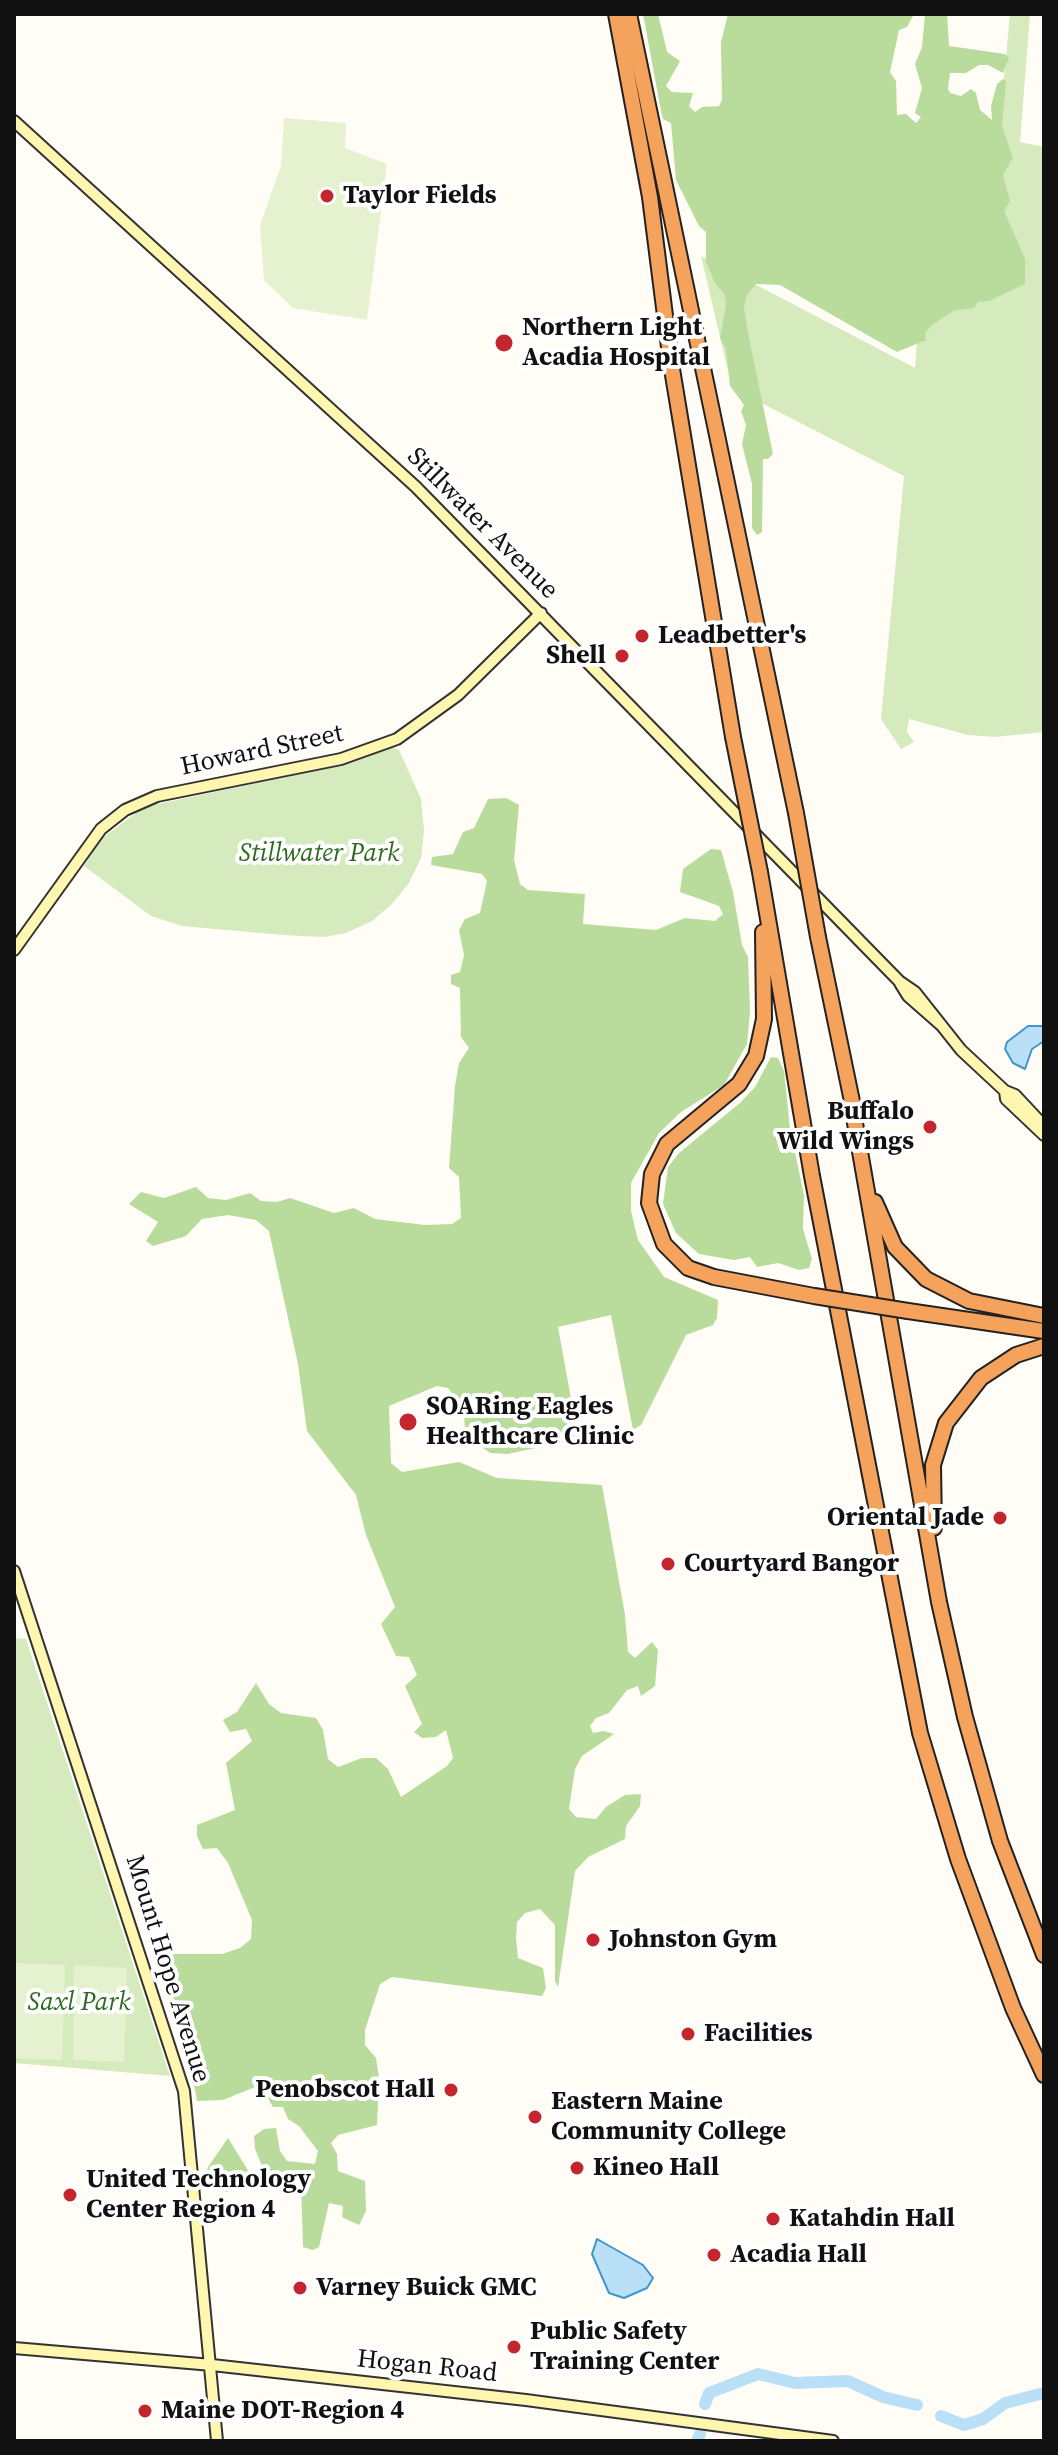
<!DOCTYPE html>
<html>
<head>
<meta charset="utf-8">
<style>
  body { margin:0 }
  #map { position:relative; width:1058px; height:2455px; overflow:hidden; background:#fffdf5; font-family:"Source Serif 4",serif }
  canvas { display:block }
  .frame { position:absolute; inset:0; border:16px solid #111; pointer-events:none }
</style>
</head>
<body>
<div id="map">
<canvas width="1058" height="2455"></canvas>
<div class="frame"></div>
</div>
<script>
const ctx = document.querySelector('canvas').getContext('2d');
ctx.lineJoin = 'round';
function paint(path, color) { ctx.fillStyle = color; ctx.fill(path, 'evenodd'); }
const shape = rows => new Path2D(rows.map(r => 'M' + r).join(''));
function stroke(path, color, width, dash) { ctx.strokeStyle = color; ctx.lineWidth = width; ctx.lineCap = dash ? 'butt' : 'round'; ctx.setLineDash(dash || []); ctx.stroke(path); }
function label(font, color, halo, rows, align = 'center') {
  ctx.font = font + ' "Source Serif 4",serif'; ctx.lineWidth = 8; ctx.setLineDash([]); ctx.textBaseline = 'middle'; ctx.strokeStyle = halo; ctx.fillStyle = color; for (const [text, x, y, turn = 0] of rows) {
    ctx.save(); ctx.translate(x, y); ctx.rotate((+turn || 0) * Math.PI / 180); ctx.textAlign = isNaN(turn) ? turn : align; if (halo) ctx.strokeText(text, 0, 0); ctx.fillText(text, 0, 0); ctx.restore();
  }
}
const green = shape([
  [1010,14,1030,14,1020,142,1044,147,1044,732,995,737,968,735,909,719,907,732,914,742,901,749,881,719,904,476,732,388,701,256,915,368,927,202,992,207],
  [392,747,399,750,421,799,424,831,421,858,409,883,392,904,372,921,346,933,324,937,283,935,182,926,151,916,84,866,101,839,144,807,351,763],
  [14,1638,26,1639,170,2076,14,2063]
]);
const forest = shape([
  [643,14,658,14,667,52,680,61,666,86,672,92,693,93,689,106,695,112,702,107,719,106,722,100,721,42,728,14,914,14,907,27,899,30,890,72,896,81,897,115,906,114,916,123,921,117,915,113,922,88,915,64,922,47,925,14,947,14,949,46,1005,54,1009,58,1003,73,988,65,979,65,966,73,950,73,948,89,950,93,961,96,971,89,976,93,980,110,992,120,991,106,997,84,1003,79,1006,81,1002,126,1013,158,1003,175,1010,201,1004,211,1025,259,1025,284,989,301,978,302,974,308,955,310,932,325,925,333,926,340,897,352,780,285,756,284,747,295,744,307,748,333,773,454,768,459,763,459,762,532,757,535,752,528,752,484,742,444,746,425,741,411,744,405,730,386,726,349,720,338,726,305,724,293,716,285,706,262,706,232,699,226,676,180,671,123,663,119,661,111],
  [506,798,519,805,514,860,520,884,528,890,585,894,583,924,656,930,685,918,715,921,723,914,719,906,680,892,683,869,711,849,721,850,733,892,742,945,748,957,750,1011,747,1044,724,1085,681,1112,659,1133,631,1183,631,1211,638,1240,664,1277,718,1300,717,1318,713,1325,686,1335,641,1425,633,1430,611,1315,558,1327,574,1415,576,1433,572,1440,508,1454,490,1453,465,1435,464,1409,448,1388,437,1386,389,1406,391,1463,402,1472,459,1462,497,1478,602,1485,625,1615,628,1652,635,1658,652,1642,658,1650,655,1686,641,1696,638,1686,627,1690,609,1713,596,1718,590,1726,593,1733,604,1731,614,1734,582,1756,575,1769,569,1809,576,1817,596,1819,606,1807,625,1795,641,1794,640,1806,626,1826,625,1839,588,1857,575,1871,558,1987,555,1981,555,1925,540,1909,525,1913,517,1922,516,1938,518,1958,543,1968,546,1988,542,1996,392,1977,380,1984,365,2030,365,2045,376,2058,379,2078,377,2125,338,2135,331,2143,337,2154,338,2171,365,2181,366,2211,359,2225,342,2217,343,2206,329,2203,319,2247,313,2250,303,2247,301,2184,248,2181,239,2182,227,2192,205,2184,208,2167,228,2138,249,2172,264,2171,255,2149,254,2136,264,2129,276,2128,280,2151,287,2161,315,2164,318,2151,299,2126,288,2119,283,2107,273,2107,260,2085,223,2100,197,2101,189,2057,155,1960,173,1954,222,1954,240,1948,251,1939,252,1920,228,1863,217,1848,203,1849,197,1836,197,1825,235,1810,226,1763,252,1741,246,1729,230,1732,223,1720,237,1712,256,1683,269,1704,281,1713,316,1718,323,1730,328,1759,338,1767,362,1758,376,1758,388,1769,401,1797,447,1766,453,1758,446,1730,436,1737,422,1738,414,1732,422,1724,405,1686,417,1675,409,1657,396,1656,381,1624,395,1607,366,1535,356,1495,307,1431,298,1364,269,1231,256,1220,228,1215,202,1219,186,1236,153,1246,146,1241,158,1222,129,1204,141,1192,164,1198,196,1187,208,1198,226,1200,250,1193,261,1201,277,1202,290,1198,334,1213,354,1208,375,1219,425,1225,452,1224,461,1218,459,1177,449,1168,455,1086,459,1063,469,1048,461,1037,460,988,451,984,451,975,460,972,464,955,459,930,465,919,480,913,487,881,482,874,431,865,432,857,453,854,463,832,474,828,488,799],
  [771,1057,778,1058,784,1071,790,1129,804,1195,803,1229,812,1259,809,1268,799,1270,778,1263,757,1267,750,1257,734,1260,699,1254,676,1233,663,1204,668,1167,679,1153,741,1102,755,1087]
]);
const pitch = shape([
  [284,118,346,123,345,148,387,164,367,320,293,308,264,280,260,225,281,166],
  [14,1963,65,1965,62,2060,14,2058],
  [74,1965,127,1968,124,2062,73,2060]
]);
const water = shape([
  [1028,1026,1044,1026,1044,1041,1032,1049,1025,1069,1013,1063,1005,1049,1007,1042,1028,1026],
  [597,2239,643,2265,653,2278,647,2288,624,2298,609,2293,592,2254,597,2239]
]);
const river = shape([
  [705,2404,709,2393,758,2374,795,2383,848,2381,883,2397,917,2405],
  [941,2416,964,2425,983,2419,1005,2403,1044,2393],
  [697,2441,700,2434]
]);
const secondary = shape([
  [14,121,416,487,899,981,915,992,961,1050,1005,1091,1015,1095,1044,1126],
  [14,950,101,829,125,810,157,796,341,759,397,739,458,695,541,613],
  [900,983,908,996,941,1025],
  [1005,1091,1006,1099,1044,1135],
  [14,1571,184,2091,217,2441],
  [14,2348,212,2365,526,2400,833,2441]
]);
const highway = shape([
  [616,14,650,197,671,363,733,737],
  [629,14,796,813],
  [760,872,812,1176,920,1733,958,1859,1013,2008,1044,2075],
  [763,932,764,1019,756,1056,739,1084,667,1144,652,1174,649,1203,664,1244,688,1268,714,1277,814,1296],
  [818,937,854,1111],
  [852,1106,939,1602,965,1717,1000,1841,1044,1955],
  [875,1202,895,1247,926,1279,969,1301,1044,1316],
  [908,1311,1044,1331],
  [934,1528,933,1465,946,1423,981,1378,1016,1355,1044,1346]
]);
const highwayBridge = shape([
  [733,737,760,872],
  [796,813,818,937],
  [814,1296,908,1311]
]);
const markers = [
  [327,196,8,"#c4262e"],
  [504,343,10,"#c4262e"],
  [642,636,8,"#c4262e"],
  [622,656,8,"#c4262e"],
  [930,1127,8,"#c4262e"],
  [408,1422,10,"#c4262e"],
  [1000,1518,8,"#c4262e"],
  [668,1564,8,"#c4262e"],
  [593,1940,8,"#c4262e"],
  [688,2034,8,"#c4262e"],
  [451,2090,8,"#c4262e"],
  [535,2117,8,"#c4262e"],
  [577,2168,8,"#c4262e"],
  [70,2195,8,"#c4262e"],
  [773,2219,8,"#c4262e"],
  [714,2255,8,"#c4262e"],
  [300,2288,8,"#c4262e"],
  [514,2347,8,"#c4262e"],
  [145,2411,8,"#c4262e"]
];
const poiNames = [
  ["Taylor Fields",343,196],
  ["Northern Light",522,328],
  ["Acadia Hospital",522,358],
  ["Leadbetter's",658,636],
  ["Shell",606,656,"right"],
  ["Buffalo",914,1112,"right"],
  ["Wild Wings",914,1142,"right"],
  ["SOARing Eagles",426,1407],
  ["Healthcare Clinic",426,1437],
  ["Oriental Jade",984,1518,"right"],
  ["Courtyard Bangor",684,1564],
  ["Johnston Gym",609,1940],
  ["Facilities",704,2034],
  ["Penobscot Hall",435,2090,"right"],
  ["Eastern Maine",551,2102],
  ["Community College",551,2132],
  ["Kineo Hall",593,2168],
  ["United Technology",86,2180],
  ["Center Region 4",86,2210],
  ["Katahdin Hall",789,2219],
  ["Acadia Hall",730,2255],
  ["Varney Buick GMC",316,2288],
  ["Public Safety",530,2332],
  ["Training Center",530,2362],
  ["Maine DOT-Region 4",161,2411]
];
const streetNames = [
  ["Stillwater Avenue",482,524,45],
  ["Howard Street",262,751,-12],
  ["Mount Hope Avenue",167,1969,73],
  ["Hogan Road",427,2367,6]
];
const parkNames = [
  ["Stillwater Park",319,854],
  ["Saxl Park",79,2003]
];
paint(green, '#d5ebbd');
paint(forest, '#b9dc9c');
paint(pitch, '#e6f2cf');
paint(water, '#b9e0f7');
stroke(water, '#3f96cf', 2);
stroke(river, '#b9e0f7', 12);
stroke(secondary, '#333', 14);
stroke(highway, '#222', 18);
stroke(secondary, '#fff6b0', 10);
stroke(highway, '#f5a25d', 14);
stroke(highwayBridge, '#222', 18, []);
stroke(highwayBridge, '#f5a25d', 14);
for (const [x, y, r, color] of markers) { const dot = new Path2D(); dot.arc(x, y, r, 0, 2 * Math.PI); ctx.fillStyle = color; ctx.fill(dot); stroke(dot, '#fff', 3); }
label('bold 26px', '#111', '#fff', poiNames, 'left');
label('26px', '#111', '#fff', streetNames);
label('italic 26px', '#2f6b1f', '#fff', parkNames);
</script>
</body>
</html>
